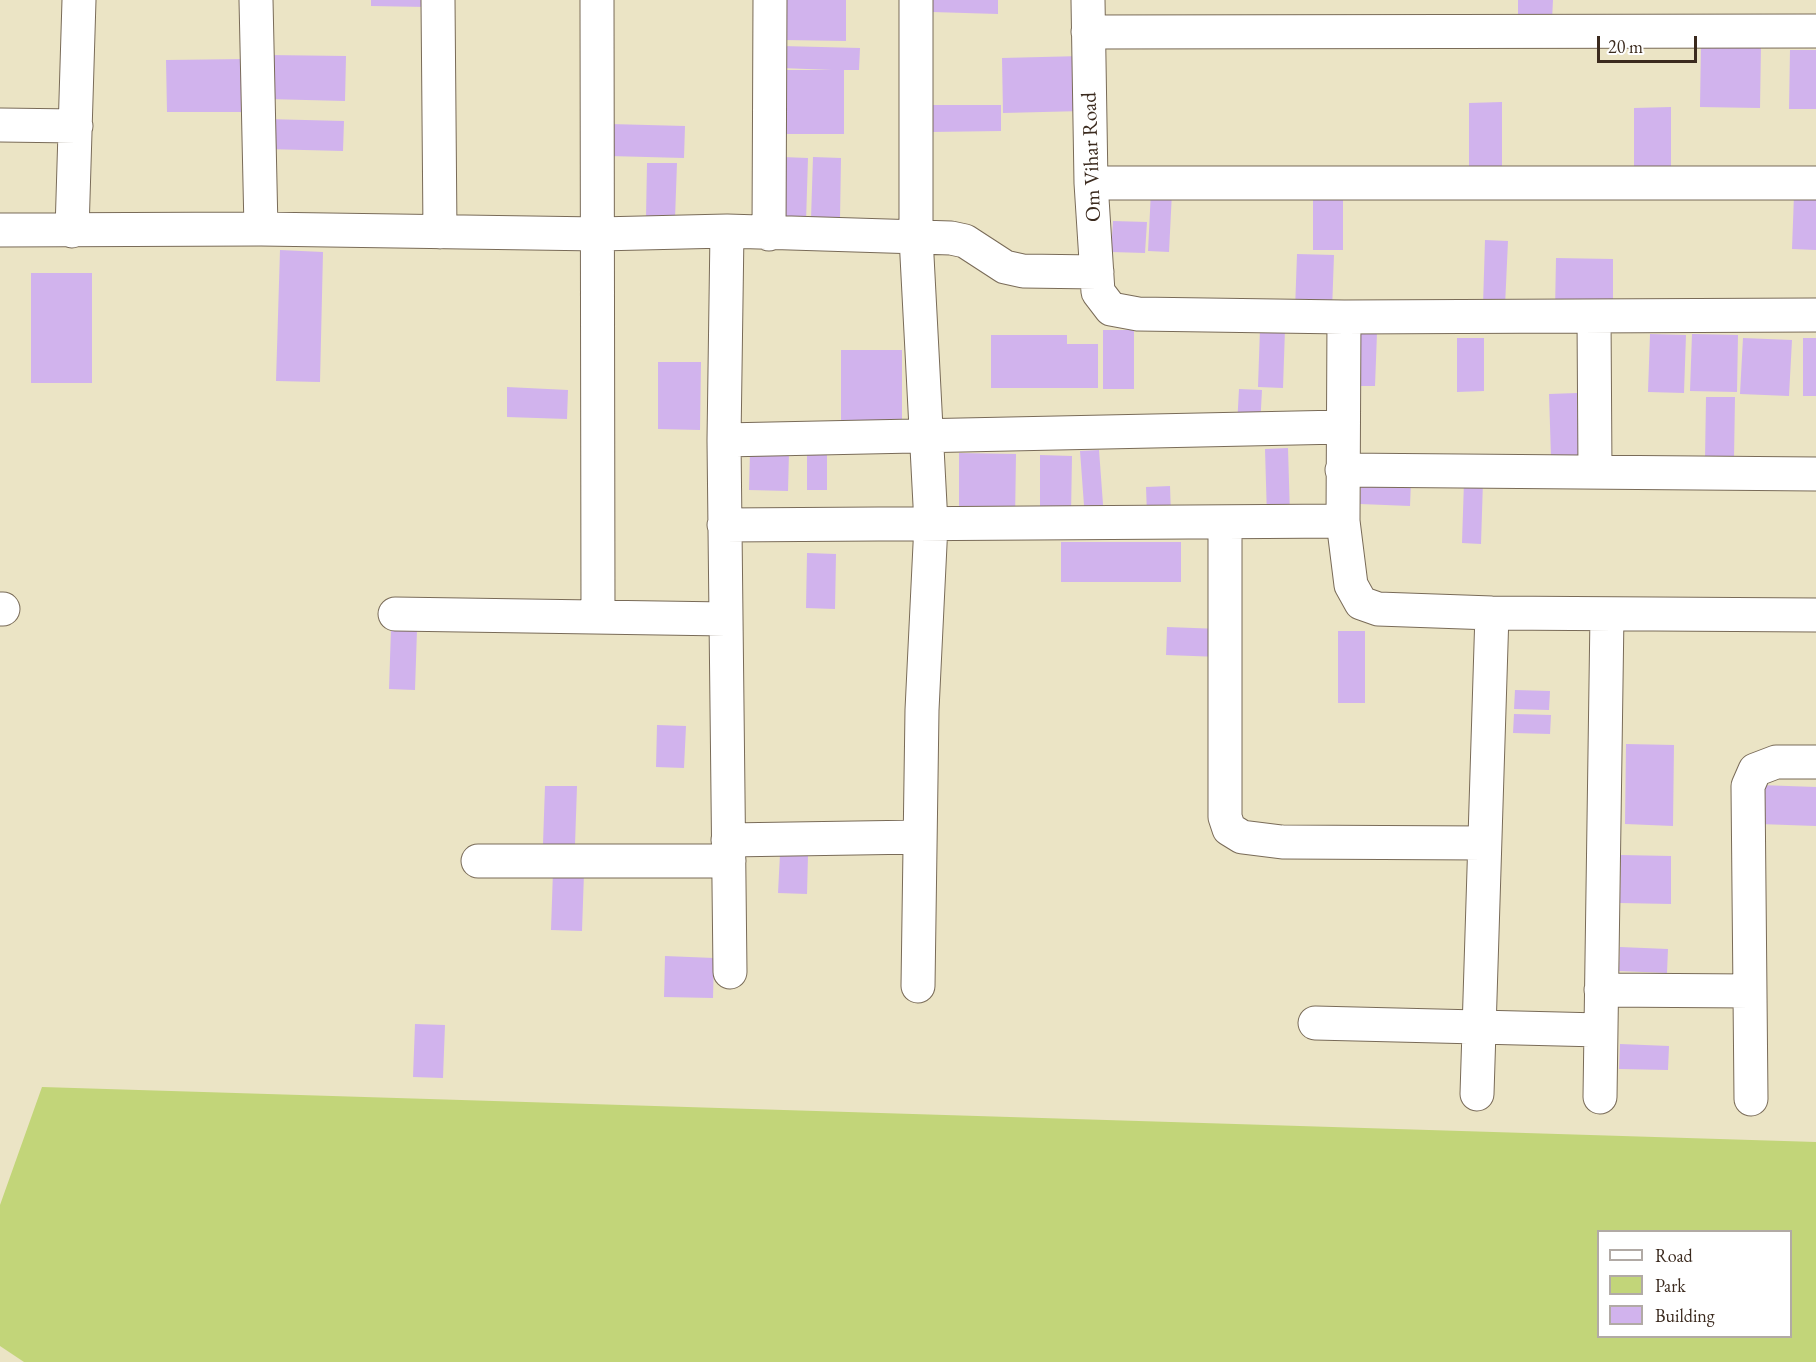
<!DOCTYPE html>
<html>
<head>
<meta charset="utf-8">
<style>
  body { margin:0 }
  #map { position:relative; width:1816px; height:1362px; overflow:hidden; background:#ebe4c5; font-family:"EB Garamond",serif }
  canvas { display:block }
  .legend { position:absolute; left:1597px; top:1230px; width:195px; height:108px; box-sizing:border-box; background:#fff; border:2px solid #b1aaa5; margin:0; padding:8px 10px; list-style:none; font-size:18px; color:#3b2a1e }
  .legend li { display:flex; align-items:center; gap:12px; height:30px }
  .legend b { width:30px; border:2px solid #b1aaa5 }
  .scale { position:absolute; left:1597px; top:36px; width:100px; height:27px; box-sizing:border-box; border:3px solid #3b2a1e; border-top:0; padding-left:8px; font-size:18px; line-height:21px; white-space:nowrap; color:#3b2a1e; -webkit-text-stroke:4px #fff; paint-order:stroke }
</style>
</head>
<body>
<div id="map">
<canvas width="1816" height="1362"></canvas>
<ul class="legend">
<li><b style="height:8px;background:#fff"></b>Road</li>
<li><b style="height:16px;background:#c2d579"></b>Park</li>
<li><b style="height:16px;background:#d1b3ed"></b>Building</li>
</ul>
<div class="scale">20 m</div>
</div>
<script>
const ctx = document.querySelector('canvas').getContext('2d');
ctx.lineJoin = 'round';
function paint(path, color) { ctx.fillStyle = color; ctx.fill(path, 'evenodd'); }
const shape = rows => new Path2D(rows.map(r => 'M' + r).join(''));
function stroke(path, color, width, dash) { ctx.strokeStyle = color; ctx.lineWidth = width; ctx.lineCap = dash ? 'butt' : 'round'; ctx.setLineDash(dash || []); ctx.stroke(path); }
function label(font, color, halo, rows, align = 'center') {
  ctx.font = font + ' "EB Garamond",serif'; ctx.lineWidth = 4.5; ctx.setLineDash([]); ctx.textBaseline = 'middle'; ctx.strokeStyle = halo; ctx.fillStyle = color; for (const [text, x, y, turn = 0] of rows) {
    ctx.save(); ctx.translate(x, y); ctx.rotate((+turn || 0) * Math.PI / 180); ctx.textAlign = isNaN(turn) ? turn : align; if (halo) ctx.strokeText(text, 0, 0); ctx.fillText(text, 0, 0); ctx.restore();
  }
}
const green = shape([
  [42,1087,1816,1142,1816,1362,24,1362,0,1346,0,1205],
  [1598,1232,1790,1232,1790,1336,1598,1336]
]);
const building = shape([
  [371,0,426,0,426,7,371,6],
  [784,0,846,0,846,41,783,40],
  [932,0,998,0,998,14,932,12],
  [1518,0,1553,0,1552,20,1518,19],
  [1701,42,1761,44,1760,108,1700,107],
  [782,46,860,48,859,70,844,70,844,134,779,134,778,70,832,70,782,68],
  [1790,50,1816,50,1816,109,1789,109],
  [268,55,346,56,345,101,267,99],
  [1082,56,1083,111,1003,113,1002,58],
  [247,59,248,112,167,112,166,60],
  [1502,102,1502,169,1469,169,1469,103],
  [930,105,1001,105,1001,131,930,132],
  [1671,107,1671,172,1634,172,1634,108],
  [266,119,344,121,343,151,265,149],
  [610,124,685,126,684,158,609,156],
  [782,157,808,158,806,222,780,222],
  [813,157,841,158,840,220,811,219],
  [647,163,677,163,675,219,646,218],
  [1313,190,1343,190,1343,250,1313,250],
  [1151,191,1172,192,1169,252,1148,251],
  [1794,195,1816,195,1816,250,1792,249],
  [1113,221,1147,222,1145,253,1111,252],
  [1485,240,1508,241,1505,306,1483,305],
  [280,250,323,252,320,382,276,381],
  [1297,254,1334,255,1332,311,1295,310],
  [1556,258,1613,259,1613,310,1555,310],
  [31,273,92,273,92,383,31,383],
  [1260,328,1285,329,1283,388,1258,387],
  [1103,330,1134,330,1134,389,1103,389],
  [1358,332,1377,333,1375,386,1356,386],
  [1650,334,1686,335,1684,393,1648,392],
  [1692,334,1738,335,1737,392,1690,391],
  [991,335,1067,335,1067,344,1098,344,1098,388,991,388],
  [1457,338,1484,338,1484,391,1457,392],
  [1743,338,1792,340,1789,396,1740,394],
  [1803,338,1816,338,1816,396,1803,396],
  [841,350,902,350,902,427,841,427],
  [658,362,701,362,700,430,658,429],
  [507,387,568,390,567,419,507,417],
  [1239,389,1262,390,1260,427,1237,426],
  [1577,393,1579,456,1551,457,1549,394],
  [1706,397,1735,397,1734,459,1705,459],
  [1288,448,1290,516,1267,517,1265,449],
  [807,449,827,450,827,490,807,490],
  [1099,450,1104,518,1085,519,1080,451],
  [750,451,789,452,788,491,749,490],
  [959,453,1016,454,1015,521,959,520],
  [1040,455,1072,456,1071,515,1040,515],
  [1361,478,1411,481,1410,506,1360,504],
  [1464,481,1483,481,1481,544,1462,543],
  [1170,486,1171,515,1147,515,1146,487],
  [1061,542,1181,542,1181,582,1061,582],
  [807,553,836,554,835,609,806,608],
  [1167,627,1221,629,1220,657,1166,655],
  [391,629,417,630,415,690,389,689],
  [1338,631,1365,631,1365,703,1338,703],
  [1515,690,1550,691,1549,710,1514,709],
  [1514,714,1551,715,1550,734,1513,733],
  [657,725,686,726,684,768,656,767],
  [1626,744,1674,745,1673,826,1625,824],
  [1760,785,1816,787,1816,826,1759,824],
  [545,786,577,786,575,845,543,844],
  [780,854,808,855,807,894,778,893],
  [1621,855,1671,856,1671,904,1620,903],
  [553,871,584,873,582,931,551,930],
  [1620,947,1668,949,1667,973,1619,971],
  [665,956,714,958,713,998,664,997],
  [415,1024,445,1025,443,1078,413,1077],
  [1620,1044,1669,1046,1668,1070,1619,1069]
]);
const minor = shape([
  [256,0,261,229],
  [438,0,440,232],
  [597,0,598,617],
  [916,0,916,237,931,524,922,710,918,986],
  [1088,0,1091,183,1098,292,1111,309,1138,314,1344,317,1816,315],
  [1088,32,1816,31],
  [0,125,76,126],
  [1091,183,1816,183],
  [0,230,261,229,599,234,727,231,951,238,965,241,1005,267,1023,271,1097,272],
  [72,231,79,0],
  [727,231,724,440,730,972],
  [769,234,770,0],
  [1594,316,1595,472],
  [1344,317,1343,521,1351,585,1361,603,1378,609,1492,613,1816,615],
  [724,440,1343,427],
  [1342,470,1816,474],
  [1225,522,1225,817,1229,829,1242,837,1282,842,1484,843],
  [724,525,1343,521],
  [0,609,3,609],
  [395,614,726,619],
  [728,840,920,837],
  [478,861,729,861],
  [1601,990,1750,991],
  [1315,1023,1600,1030],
  [1477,1094,1492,613],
  [1600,1097,1607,614],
  [1751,1099,1748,786,1755,770,1776,762,1816,762]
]);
const streetNames = [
  ["Om Vihar Road",1092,157,-92]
];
paint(green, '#c2d579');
paint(building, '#d1b3ed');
stroke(minor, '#796b58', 35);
stroke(minor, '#fff', 33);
label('21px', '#3b2a1e', '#fff', streetNames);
</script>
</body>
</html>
